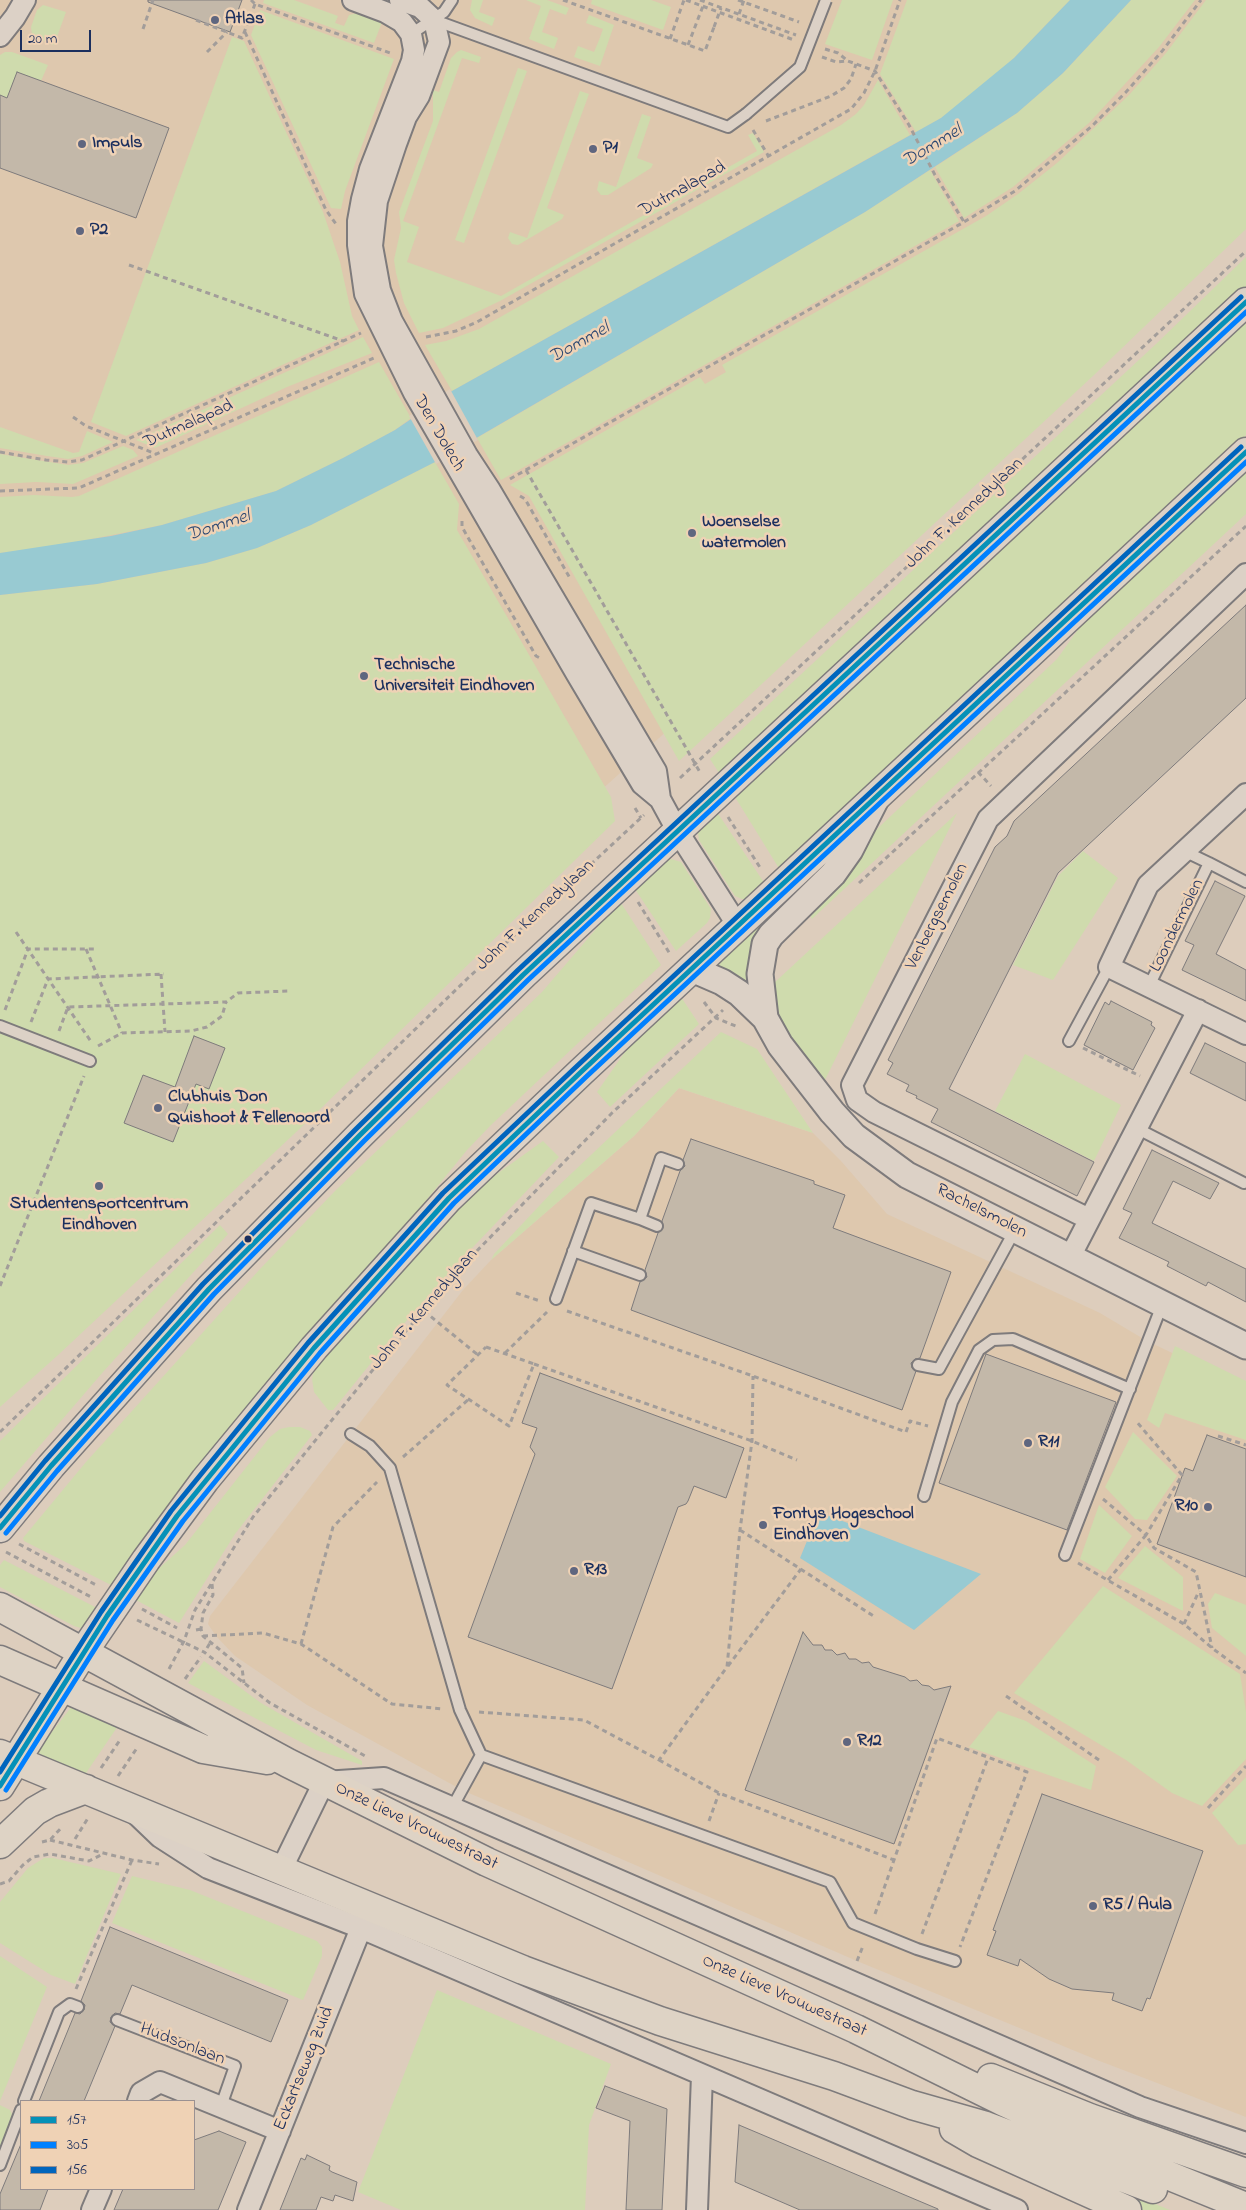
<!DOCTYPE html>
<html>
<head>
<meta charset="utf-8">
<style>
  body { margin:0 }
  #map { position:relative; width:1246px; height:2210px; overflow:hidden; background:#ddcdbc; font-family:"Indie Flower",sans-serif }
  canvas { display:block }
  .legend { position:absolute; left:20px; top:2100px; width:175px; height:90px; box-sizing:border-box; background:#efd2b5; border:1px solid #9a9192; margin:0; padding:6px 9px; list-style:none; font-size:15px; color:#1b2f5e }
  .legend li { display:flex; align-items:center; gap:10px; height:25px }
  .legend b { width:25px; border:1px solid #9a9192 }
  .scale { position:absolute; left:20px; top:30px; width:71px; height:22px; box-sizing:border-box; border:2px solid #1b2f5e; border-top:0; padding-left:6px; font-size:15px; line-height:18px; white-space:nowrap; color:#1b2f5e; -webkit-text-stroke:4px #efd2b5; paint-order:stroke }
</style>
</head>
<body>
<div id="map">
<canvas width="1246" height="2210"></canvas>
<ul class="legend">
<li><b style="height:6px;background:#0591b8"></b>157</li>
<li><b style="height:6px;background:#0080ff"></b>305</li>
<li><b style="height:6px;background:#0065bd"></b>156</li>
</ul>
<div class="scale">20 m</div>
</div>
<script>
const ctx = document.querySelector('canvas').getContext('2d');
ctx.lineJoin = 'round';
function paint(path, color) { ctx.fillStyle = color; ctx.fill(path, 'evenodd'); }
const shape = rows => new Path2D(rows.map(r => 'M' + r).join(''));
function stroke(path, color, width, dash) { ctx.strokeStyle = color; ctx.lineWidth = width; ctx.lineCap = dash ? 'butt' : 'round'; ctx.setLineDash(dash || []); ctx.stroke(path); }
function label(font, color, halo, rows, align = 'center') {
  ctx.font = font + ' "Indie Flower",sans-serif'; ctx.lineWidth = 5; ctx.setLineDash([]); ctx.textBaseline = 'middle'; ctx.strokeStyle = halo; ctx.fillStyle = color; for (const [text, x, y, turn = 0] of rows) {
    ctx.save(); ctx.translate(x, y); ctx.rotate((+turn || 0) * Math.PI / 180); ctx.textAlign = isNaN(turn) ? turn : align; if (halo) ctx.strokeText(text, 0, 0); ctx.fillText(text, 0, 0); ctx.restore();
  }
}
const built = shape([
  [0,0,1246,0,810,602,397,974,0,1399],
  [679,1088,813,1133,841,1161,887,1214,1100,1313,1147,1341,1246,1388,1246,2117,1097,2060,857,1961,462,1790,307,1705,235,1656,216,1636,208,1624,210,1616,463,1290,491,1260,634,1136]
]);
const green = shape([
  [264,0,294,0,338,16,335,23,344,26,349,15,358,13,382,22,374,43,263,3],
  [472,0,483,0,479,12,495,18,492,26,475,18,470,10],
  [526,0,547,0,569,8,566,15,550,9,546,20,542,32,558,38,554,49,529,39,541,6],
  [592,0,651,0,671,7,663,30,591,4],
  [842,0,893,0,872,60,825,44],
  [907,0,1070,0,1014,58,976,92,941,118,916,132,880,74],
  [1131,0,1195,0,1159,47,1089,123,1013,187,964,218,935,167,1017,113,1063,73],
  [1206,0,1246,0,1246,229,1094,375,679,761,529,496,510,485,700,377,705,384,726,372,722,365,986,216,1018,194,1057,163,1129,95,1166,53],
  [43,5,66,12,54,45,38,39,32,34,31,27,37,10],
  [260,10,394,59,345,191,341,209,331,208,251,35],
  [589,15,614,25,600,66,574,57,578,46,594,52,599,40,603,29,586,23],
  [232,37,244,41,323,212,340,262,352,316,359,330,126,436,91,422],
  [461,50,481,57,479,63,462,58,403,221,419,227,407,262,501,296,757,151,748,135,753,133,764,152,500,301,443,328,419,333,404,303,396,273,394,260,401,228,399,212,433,121,433,90,439,92,451,58,457,52],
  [5,52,12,52,48,65,41,81,17,73,0,117,0,55],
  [518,68,527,71,464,243,455,240],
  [878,80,910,135,452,391,425,345,446,341,479,329,841,125,856,114,864,105],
  [580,91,589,94,547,208,564,215,562,219,518,245,512,244,508,238,510,232,527,238],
  [642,114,651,117,637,158,653,164,651,168,608,195,601,195,597,190,599,181,616,187],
  [930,170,959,221,501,480,477,438,865,212],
  [1246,257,1246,286,1238,293,721,776,710,759,1156,344],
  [1246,319,1246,435,780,870,735,797],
  [363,337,372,353,287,387,155,448,136,440],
  [379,362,411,418,395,430,343,458,276,491,162,525,56,546,0,553,0,497,34,495,72,497,79,496],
  [0,427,73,453,79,452,87,431,113,442,82,456,68,459,47,456,0,448],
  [123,446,133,450,138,456,73,484,36,482,0,484,0,454,68,465,83,463],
  [435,462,459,504,457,530,611,797,615,821,309,1120,57,1356,0,1407,0,595,97,584,206,563,257,548,311,525],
  [1246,468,1246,514,812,919,807,910,877,829,1057,659,1092,610],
  [717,812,765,884,748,899,742,899,735,896,699,840,698,833,702,826],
  [957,813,822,1086,789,1042,779,1014,774,983],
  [1083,851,1118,878,1053,980,1013,965,1058,876],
  [671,859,681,862,711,909,710,918,707,923,676,951,635,889,666,861],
  [621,903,661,965,491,1125,467,1150,113,1586,24,1541,23,1538,86,1462,260,1269,335,1191,542,992,608,915],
  [777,905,783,914,753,974,744,982,735,975,713,965],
  [681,997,699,1024,610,1107,597,1092,634,1039],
  [721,1032,757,1049,813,1133,679,1088,634,1136,491,1260,494,1254,555,1189],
  [1025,1054,1121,1105,1094,1161,995,1111],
  [543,1141,559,1157,453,1268,388,1342,333,1410,328,1410,314,1392,312,1379,314,1369,320,1359,473,1191],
  [220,1225,228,1234,103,1372,0,1492,0,1441],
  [1175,1346,1246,1381,1246,1440,1165,1413,1159,1428,1147,1420],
  [289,1427,300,1427,310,1431,312,1435,235,1534,179,1623,134,1599,146,1580,185,1545,270,1437,280,1429],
  [1133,1432,1177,1476,1147,1520,1135,1519,1105,1487],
  [1099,1505,1132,1536,1105,1573,1080,1559],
  [1145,1546,1183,1577,1183,1611,1118,1578],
  [4,1560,97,1608,86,1626,81,1628,74,1626,0,1587,0,1565],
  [1103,1586,1240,1674,1246,1712,1246,1759,1202,1806,1172,1793,1126,1760,1014,1693],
  [1215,1593,1246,1605,1246,1656,1212,1628,1208,1604],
  [204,1661,261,1703,362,1761,362,1765,316,1750,188,1683],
  [72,1706,118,1726,84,1776,41,1758,38,1754,38,1750],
  [998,1711,1026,1721,1096,1766,1091,1790,969,1747],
  [1246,1777,1246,1844,1238,1845,1212,1813],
  [44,1858,53,1858,121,1874,75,1984,51,1975,0,1943,0,1902,28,1868],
  [132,1876,190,1890,317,1941,322,1947,322,1956,303,2000,112,1923],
  [0,1956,47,1987,0,2101],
  [437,1990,611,2064,589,2125,585,2210,401,2210,358,2192],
  [0,2105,10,2110,13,2116,0,2147],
  [1046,2159,1170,2210,1140,2210]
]);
const water = shape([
  [1070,0,1131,0,1063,73,1017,113,865,212,435,462,311,525,257,548,206,563,97,584,0,595,0,553,111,536,162,525,276,491,343,458,395,430,452,391,941,118,1014,58],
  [819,1512,981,1574,914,1630,800,1558]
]);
const pier = shape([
  [450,389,478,440,436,464,409,416]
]);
const building = shape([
  [148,0,242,0,230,32,148,2,148,0],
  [17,72,169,128,136,218,0,168,0,95,7,98,17,72],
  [1246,605,1246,698,1058,873,949,1089,1094,1162,1077,1196,931,1122,938,1109,916,1098,917,1096,906,1091,909,1085,887,1074,893,1063,888,1060,995,847,1007,836,1014,821,1246,605],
  [1215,881,1245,896,1216,954,1246,970,1246,1001,1182,970,1194,945,1185,941,1215,881],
  [1111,1001,1152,1022,1151,1025,1155,1028,1133,1070,1084,1045,1105,1002,1109,1005,1111,1001],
  [194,1036,225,1048,209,1089,196,1084,173,1142,124,1123,143,1075,175,1087,194,1036],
  [1205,1043,1246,1063,1246,1101,1190,1073,1205,1043],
  [691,1139,814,1181,814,1184,845,1195,833,1228,951,1272,920,1358,915,1359,911,1363,912,1368,916,1371,902,1410,631,1310,640,1282,647,1277,645,1270,658,1233,663,1228,662,1221,680,1171,685,1166,683,1160,691,1139],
  [1152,1150,1219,1183,1210,1199,1173,1181,1152,1223,1246,1269,1246,1302,1208,1282,1206,1286,1167,1266,1169,1262,1119,1238,1132,1213,1123,1209,1152,1150],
  [986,1354,1116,1402,1067,1530,939,1483,986,1354],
  [540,1373,744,1448,726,1498,694,1486,688,1501,686,1504,678,1507,612,1689,468,1637,535,1454,530,1447,537,1428,522,1423,540,1373],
  [1207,1435,1246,1449,1246,1577,1157,1544,1185,1468,1193,1471,1207,1435],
  [803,1632,813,1645,822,1645,825,1650,832,1650,837,1655,845,1653,849,1659,856,1659,862,1663,869,1662,873,1667,905,1677,910,1681,917,1680,922,1685,929,1686,934,1690,951,1686,894,1844,745,1790,803,1632],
  [1042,1794,1203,1851,1150,1999,1147,1998,1142,2011,1112,2000,1114,1993,1072,1989,1049,1979,1020,1959,1018,1966,987,1955,996,1931,993,1930,1042,1794],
  [110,1927,288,2000,271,2042,132,1985,120,2014,115,2013,111,2017,110,2022,115,2026,84,2101,39,2101,75,2013,80,2014,84,2010,85,2005,81,2001,110,1927],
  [605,2086,667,2109,662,2210,626,2210,630,2121,596,2108,605,2086],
  [739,2125,938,2209,938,2210,800,2210,735,2182,739,2125],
  [219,2131,246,2142,218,2210,114,2210,123,2189,194,2189,194,2140,219,2131],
  [21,2144,21,2189,48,2189,40,2210,0,2210,0,2194,21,2144],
  [307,2155,330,2166,329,2170,332,2172,357,2182,353,2201,335,2195,333,2201,321,2197,316,2210,280,2210,301,2158,305,2160,307,2155]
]);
const path = shape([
  [251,0,255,4,393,54],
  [563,0,705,51,714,27],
  [686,0,794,40],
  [700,0,796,35],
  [738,0,799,22],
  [196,20,242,38,255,4],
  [143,29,153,0],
  [245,32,326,210,336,224],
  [670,39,684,0],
  [688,45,703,6],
  [825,49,838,53,848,61],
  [207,52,227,32],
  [822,57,836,62,848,61,875,71,909,125,935,175,964,222],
  [766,121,831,96,844,88,851,79,856,64],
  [753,130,769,157],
  [129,265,343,341],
  [426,337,456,331,477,322,851,109,864,93,875,71,900,0],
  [73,417,86,426,156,454],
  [0,452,46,460,68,462,82,460,361,333],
  [526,470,701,774],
  [510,479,964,222,1015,191,1092,126,1126,92,1163,50,1201,0],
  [0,491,79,488,374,358],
  [520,496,525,499,571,580],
  [462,521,462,527,536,656,542,659],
  [978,772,991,786],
  [680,778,1246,251],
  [635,808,641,818],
  [728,817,761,869],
  [859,883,1246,526],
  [638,902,670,954],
  [16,932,92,1043],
  [86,949,122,1033],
  [161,974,165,1032],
  [704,1002,716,1018,738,1027],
  [5,1010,28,949,95,949],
  [31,1022,48,979,164,974],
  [59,1031,68,1007,226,1002,238,993,289,991],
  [98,1046,122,1033,191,1031,207,1027,222,1016,226,1002],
  [1083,1048,1140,1076],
  [0,1286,84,1076],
  [516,1293,540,1301],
  [424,1311,478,1355],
  [567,1311,753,1376,906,1432,910,1421,928,1426],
  [486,1347,534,1364,509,1426,447,1385,486,1347],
  [505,1353,547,1312],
  [534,1364,752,1441,797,1460],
  [0,1432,467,979,644,815],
  [1218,1436,1246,1445],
  [403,1457,469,1399],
  [1103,1499,1146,1535,1182,1475,1136,1421],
  [740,1530,875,1617],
  [19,1544,98,1586],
  [6,1552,91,1597],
  [1078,1563,1184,1624,1212,1648,1246,1673],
  [1108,1580,1146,1535,1154,1548,1196,1572,1212,1648],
  [212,1584,213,1595,203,1613,201,1629,203,1636,242,1668,244,1683],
  [142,1609,177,1628],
  [137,1620,204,1652,270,1703,367,1757],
  [1184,1624,1199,1591],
  [196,1630,201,1629],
  [203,1636,263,1633,301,1644,392,1704,443,1709],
  [301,1644,333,1527,377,1482],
  [207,1648,210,1643],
  [728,1666,801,1569],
  [169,1669,184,1641,195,1610,253,1517,380,1361,466,1262,612,1113,723,1010],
  [185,1679,201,1657],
  [1006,1696,1099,1760],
  [479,1712,584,1720,659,1760,727,1667,740,1530,752,1441,753,1376],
  [659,1760,719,1793,894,1860],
  [101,1768,120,1740],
  [118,1776,137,1748],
  [1208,1808,1246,1766],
  [709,1821,719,1793],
  [75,1839,88,1818],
  [50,1840,132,1860,159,1864],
  [42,1842,50,1840,62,1827],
  [0,1884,9,1881,23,1865,33,1857,50,1854,89,1861,105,1853],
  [875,1914,937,1738,1027,1772,960,1947],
  [922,1934,988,1758],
  [857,1961,863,1946],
  [76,1989,132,1860]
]);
const service = shape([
  [434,20,728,127,746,114],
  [411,34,444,12,452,0],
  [1209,863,1246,882],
  [1149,986,1209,863,1184,851],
  [0,1026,90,1061],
  [1069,1041,1109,967],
  [1136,1128,1244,1183],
  [640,1219,657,1226],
  [573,1251,640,1275],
  [556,1299,591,1203,640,1219,661,1158,678,1164],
  [918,1365,939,1369,1015,1230],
  [351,1434,370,1446,390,1468,460,1710,481,1755,830,1882,853,1923,917,1949,955,1961],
  [924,1496,952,1402,979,1350,993,1340,1013,1339,1130,1389],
  [1065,1555,1162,1305],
  [453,1806,481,1755],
  [117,2020,235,2066,221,2106],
  [24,2101,59,2012,70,2004,78,2007],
  [0,2165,21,2110]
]);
const minor = shape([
  [353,0,385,12,402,22,411,34,414,50,412,61,370,169,362,199,358,221,358,245,365,294,414,393,576,673,642,784,660,799,678,832,738,926],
  [400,0,420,7,434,20,439,42,419,96,406,117,396,144,377,201,372,246,380,290,392,321,467,455,490,490,656,771,660,799],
  [0,36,15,17,25,0],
  [1246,794,1148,885,1109,967,1246,1034],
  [1089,1219,874,1112,857,1100,852,1085,988,819,1246,574],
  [1070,1257,1198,1010],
  [137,1815,160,1837,208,1868,361,1928,1017,2210],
  [281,1870,324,1782,384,1778,1140,2107,1246,2143],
  [138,2101,141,2093,160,2082,280,2131],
  [92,2210,101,2189],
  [248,2210,361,1928],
  [697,2210,702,2075]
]);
const tertiary = shape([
  [692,969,722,982,739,993,765,1018,780,1045,832,1112,854,1136,907,1175,1246,1346],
  [765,1018,760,974,765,944,771,935,833,874,850,850,875,801]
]);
const secondary = shape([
  [0,1528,51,1466,209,1289,360,1135,523,975,1246,302],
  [84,1651,146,1560,205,1480,314,1348,449,1198,581,1072,1246,452]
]);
const primary = shape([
  [0,1607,288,1763,487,1862,856,2029,1002,2101,1133,2161,1246,2207],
  [0,1660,203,1749,267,1760],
  [0,1754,523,1970,660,2021,834,2076,912,2105,986,2126,1153,2189],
  [0,1786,84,1651],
  [0,1844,35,1811,49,1803,86,1789],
  [991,2078,1090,2118,1246,2173],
  [954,2129,978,2143,1127,2210]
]);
const pathBridge = shape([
  [739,14,744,0],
  [714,27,721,8]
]);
const serviceBridge = shape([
  [746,114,800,67,826,0]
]);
const bus1 = shape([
  [0,1528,51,1466,209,1289,360,1135,523,975,1246,302],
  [0,1786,107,1616,177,1516,314,1348,449,1198,581,1072,1246,452]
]);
const bus2 = shape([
  [6,1533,57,1471,214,1294,365,1140,528,980,1246,312],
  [6,1790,113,1620,183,1521,320,1353,454,1203,586,1077,1246,462]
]);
const bus3 = shape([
  [0,1516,45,1461,203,1284,355,1130,518,970,1241,297],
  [0,1772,101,1612,171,1511,308,1343,443,1193,576,1067,1241,447]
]);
const markers = [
  [215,20,5,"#5f667f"],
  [82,144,5,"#5f667f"],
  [593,149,5,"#5f667f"],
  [80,231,5,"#5f667f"],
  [692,533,5,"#5f667f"],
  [364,676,5,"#5f667f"],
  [158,1108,5,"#5f667f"],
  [99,1186,5,"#5f667f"],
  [248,1239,4.5,"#1b2f5e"],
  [1028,1443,5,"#5f667f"],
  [1208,1507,5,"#5f667f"],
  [763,1525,5,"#5f667f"],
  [574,1571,5,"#5f667f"],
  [847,1742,5,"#5f667f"],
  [1093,1906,5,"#5f667f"]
];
const poiNames = [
  ["Atlas",225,20],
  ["Impuls",92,144],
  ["P1",603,149],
  ["P2",90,231],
  ["Woenselse",702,523],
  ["watermolen",702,544],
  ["Technische",374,666],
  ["Universiteit Eindhoven",374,687],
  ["Clubhuis Don",168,1098],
  ["Quishoot & Fellenoord",168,1119],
  ["Studentensportcentrum",99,1205,"center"],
  ["Eindhoven",99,1226,"center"],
  ["R11",1038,1443],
  ["R10",1198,1507,"right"],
  ["Fontys Hogeschool",773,1515],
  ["Eindhoven",773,1536],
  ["R13",584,1571],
  ["R12",857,1742],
  ["R5 / Aula",1103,1906]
];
const streetNames = [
  ["Dutmalapad",683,190,-29],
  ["Dutmalapad",189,425,-24],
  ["Den Dolech",438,434,60],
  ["John F. Kennedylaan",965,514,-43],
  ["John F. Kennedylaan",536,916,-43],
  ["Venbergsemolen",938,917,-63],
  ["Loondermolen",1178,926,-64],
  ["Rachelsmolen",981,1212,27],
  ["John F. Kennedylaan",425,1310,-49],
  ["Onze Lieve Vrouwestraat",416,1827,26],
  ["Onze Lieve Vrouwestraat",784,1997,24],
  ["Hudsonlaan",182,2045,21],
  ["Eckartseweg Zuid",305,2069,-68]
];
const waterNames = [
  ["Dommel",933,147,-31],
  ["Dommel",580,344,-29],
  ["Dommel",219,527,-18]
];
paint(built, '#dec8ae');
paint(green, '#cfdbad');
paint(water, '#98cad2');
paint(pier, '#ddcdbc');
paint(building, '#c3b8a9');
stroke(building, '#7e7b7c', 1);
stroke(service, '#7e7b7c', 14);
stroke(minor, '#7e7b7c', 24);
stroke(tertiary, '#7e7b7c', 29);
stroke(secondary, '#7e7b7c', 31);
stroke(primary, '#7e7b7c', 31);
stroke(path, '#a29d9a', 3, [5, 4]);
stroke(service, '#dcd1c6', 10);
stroke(minor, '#dcd1c6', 20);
stroke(tertiary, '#dcd1c6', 25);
stroke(secondary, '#dcd1c6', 28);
stroke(primary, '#ded3c5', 28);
stroke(serviceBridge, '#7e7b7c', 14, []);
stroke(pathBridge, '#a29d9a', 3, [5, 4]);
stroke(serviceBridge, '#dcd1c6', 10);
stroke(bus1, '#0591b8', 5);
stroke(bus2, '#0080ff', 5);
stroke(bus3, '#0065bd', 5);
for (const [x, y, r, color] of markers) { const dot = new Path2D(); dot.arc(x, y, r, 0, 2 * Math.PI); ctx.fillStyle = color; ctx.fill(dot); stroke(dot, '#efd2b5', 2); }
label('bold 18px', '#1b2f5e', '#efd2b5', poiNames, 'left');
label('18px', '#1b2f5e', '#efd2b5', streetNames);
label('italic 19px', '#294671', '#efd2b5', waterNames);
</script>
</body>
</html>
